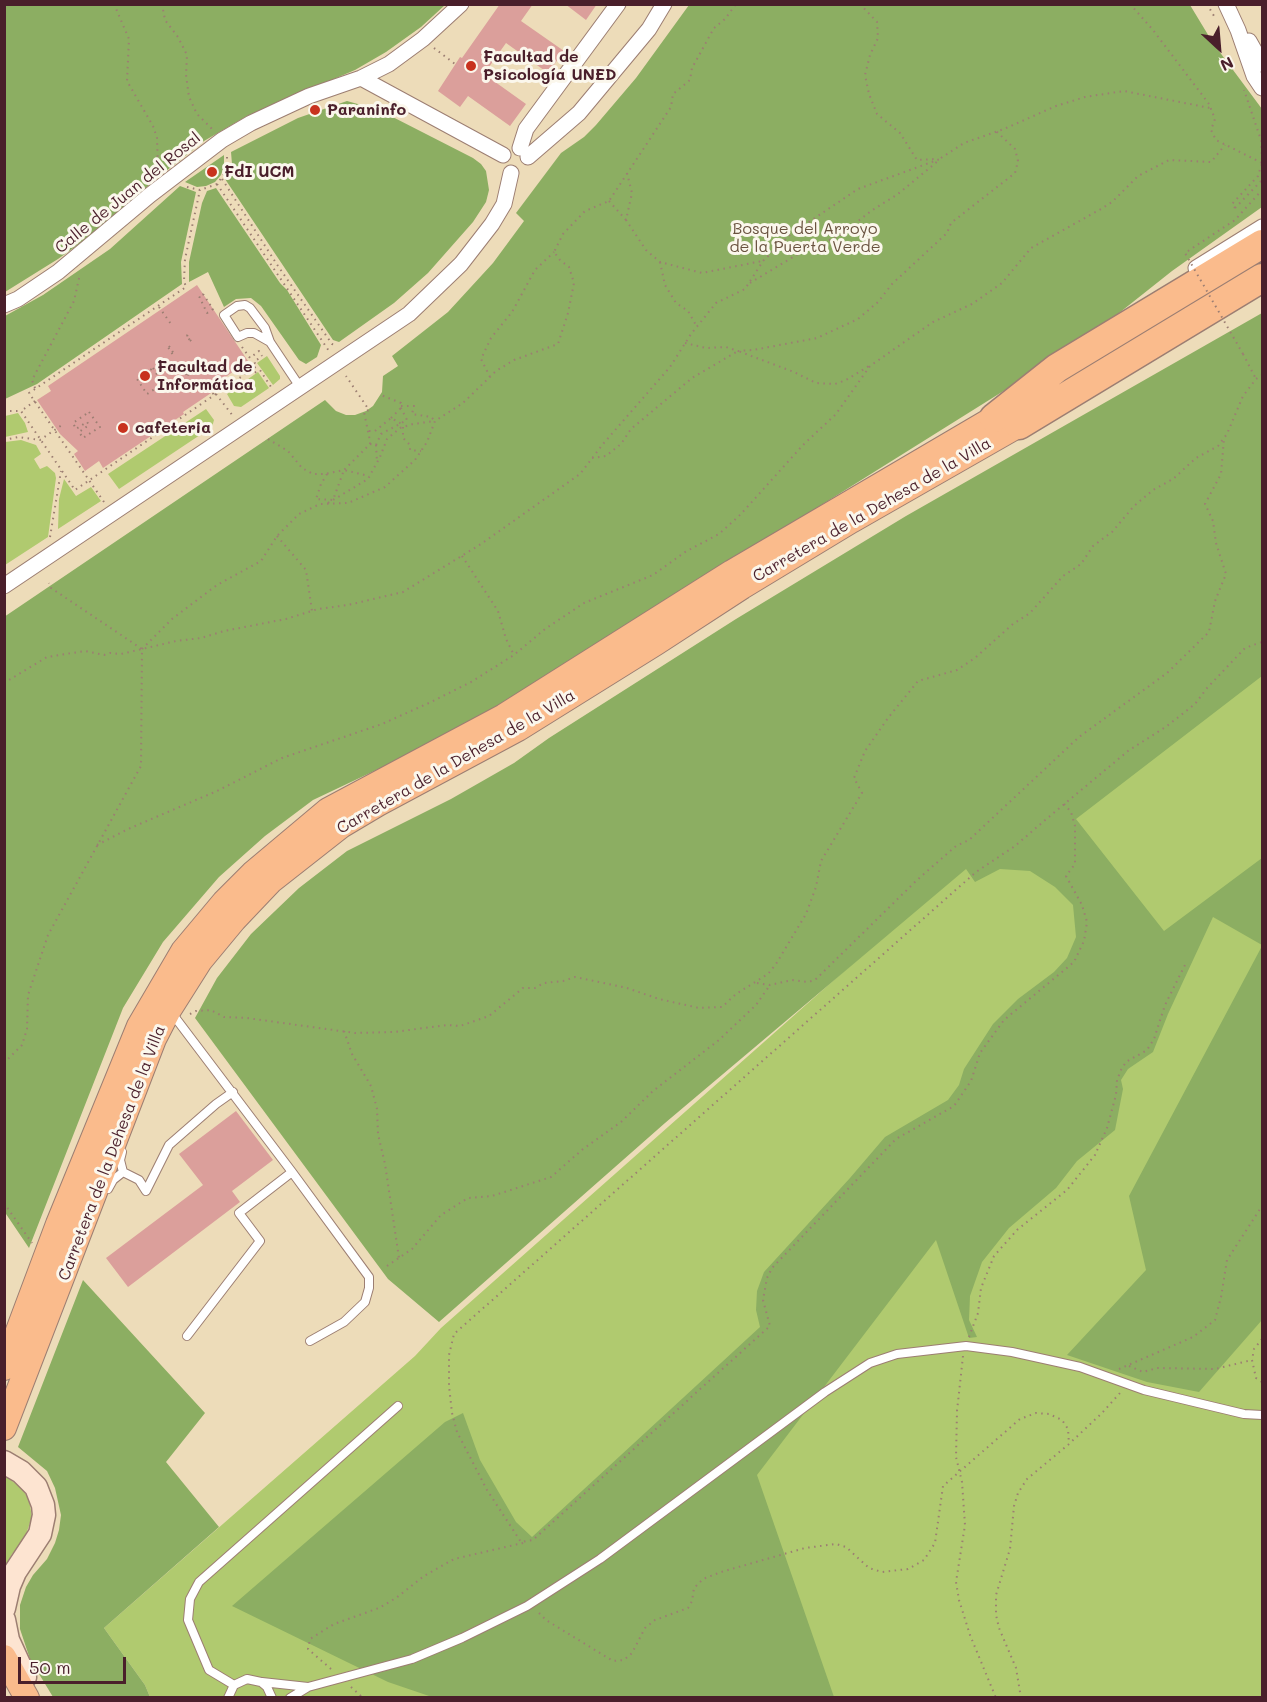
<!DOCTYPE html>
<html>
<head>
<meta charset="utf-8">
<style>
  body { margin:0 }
  #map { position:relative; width:1267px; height:1702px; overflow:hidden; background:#eddcb9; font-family:Mali,sans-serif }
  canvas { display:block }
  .frame { position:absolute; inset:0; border:6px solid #4a1f2b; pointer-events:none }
  .north { position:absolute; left:1189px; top:18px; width:60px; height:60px; -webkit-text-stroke:4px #fbf7ec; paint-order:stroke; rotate:154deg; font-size:16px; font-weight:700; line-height:24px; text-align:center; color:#4a1f2b }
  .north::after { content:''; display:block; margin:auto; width:21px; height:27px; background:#4a1f2b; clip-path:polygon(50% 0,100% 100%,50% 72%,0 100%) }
  .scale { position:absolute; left:18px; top:1657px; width:108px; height:27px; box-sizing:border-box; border:3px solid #4a1f2b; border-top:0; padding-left:8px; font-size:18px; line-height:21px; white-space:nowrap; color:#4a1f2b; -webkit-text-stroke:4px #fbf7ec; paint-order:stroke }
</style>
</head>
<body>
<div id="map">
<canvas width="1267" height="1702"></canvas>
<div class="frame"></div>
<div class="north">N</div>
<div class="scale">50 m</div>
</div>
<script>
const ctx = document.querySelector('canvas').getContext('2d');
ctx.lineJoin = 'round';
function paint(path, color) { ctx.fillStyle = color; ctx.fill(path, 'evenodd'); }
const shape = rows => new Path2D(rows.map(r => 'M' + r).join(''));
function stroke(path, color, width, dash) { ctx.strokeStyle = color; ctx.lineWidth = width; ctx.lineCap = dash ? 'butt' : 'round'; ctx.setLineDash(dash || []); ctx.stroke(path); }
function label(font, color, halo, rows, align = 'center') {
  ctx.font = font + ' Mali,sans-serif'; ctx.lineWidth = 6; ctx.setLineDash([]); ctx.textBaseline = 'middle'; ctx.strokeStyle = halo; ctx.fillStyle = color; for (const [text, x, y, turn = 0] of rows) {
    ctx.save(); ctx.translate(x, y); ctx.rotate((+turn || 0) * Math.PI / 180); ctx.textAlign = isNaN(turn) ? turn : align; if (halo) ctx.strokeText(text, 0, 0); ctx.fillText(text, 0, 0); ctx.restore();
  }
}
const green = shape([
  [267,356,280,376,280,379,273,385,257,363],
  [258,372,269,388,241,407,234,406,227,394],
  [206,409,214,420,212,427,119,489,108,474],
  [18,413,25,423,28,432,5,437,5,416],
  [21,440,36,445,41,454,34,459,40,469,47,466,55,473,56,478,48,537,5,565,5,442],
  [64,479,76,496,91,487,101,501,58,529,59,499],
  [1262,601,1262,1697,150,1697,145,1685,104,1628,415,1356,441,1328],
  [5,1476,22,1488,29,1500,32,1517,24,1540,12,1554,5,1567]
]);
const forest = shape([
  [5,5,445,5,421,27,386,52,355,70,247,116,204,141,156,179,89,237,58,259,5,292],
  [689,5,1190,5,1213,43,1262,109,1262,207,1172,271,1085,340,465,728,313,800,265,836,219,877,163,942,123,1008,29,1248,4,1211,4,617,325,400,336,411,346,415,355,415,366,411,373,406,382,392,383,376,398,366,392,356,448,312,493,263,524,221,516,213,561,153,584,137,596,125,636,78],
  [347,101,379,110,473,158,481,164,486,171,489,190,486,202,473,222,428,273,394,303,339,342,333,340,225,179,232,164,231,152,298,118],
  [224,155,224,166,221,175,215,182,206,186,197,187,185,182],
  [180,186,196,192,181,262,182,284,37,384,5,399,5,316,43,295,110,249],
  [216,188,280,283,287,290,321,345,317,357,306,364,299,360,261,306,251,298,236,299,224,307,208,272,189,282,189,262,202,203,207,191],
  [1262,313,1262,676,1076,819,1164,931,1262,858,1262,945,1213,917,1168,1014,1153,1052,1128,1069,1121,1080,1123,1089,1115,1130,1077,1161,1056,1188,1009,1228,982,1262,970,1296,969,1320,977,1337,969,1338,936,1240,757,1475,834,1697,432,1697,388,1682,232,1606,445,1422,463,1413,480,1460,516,1522,532,1537,760,1327,756,1310,757,1291,764,1272,850,1178,885,1137,948,1100,959,1085,964,1069,993,1024,1018,999,1054,972,1067,958,1076,937,1073,905,1055,887,1030,871,1000,869,975,882,966,869,665,1123,439,1322,388,1279,195,1018,217,978,251,934,299,888,347,851,451,799,514,763,549,738,736,619,906,516],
  [1262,946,1262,1320,1199,1392,1147,1382,1067,1355,1146,1270,1129,1196],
  [83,1280,205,1413,166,1462,219,1527,104,1628,145,1685,150,1697,53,1697,30,1659,20,1629,20,1605,26,1587,33,1575,47,1559,55,1543,59,1530,61,1515,55,1488,47,1471,18,1447]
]);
const building = shape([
  [500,4,533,4,521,21,564,51,548,73,506,43,484,74,526,104,510,126,468,96,460,107,438,91,460,57,462,58],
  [565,4,597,4,586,20],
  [197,285,248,361,220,381,223,385,183,412,184,414,103,468,99,461,85,471,74,454,78,451,60,434,37,400,51,391,48,386],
  [236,1111,273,1160,232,1191,240,1202,128,1287,106,1258,203,1185,179,1154]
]);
const path = shape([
  [114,4,129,39,127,81,153,126,157,138,158,170],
  [162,4,165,20,178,37,187,55,186,75,189,97,197,114,213,130],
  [860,4,877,22,878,38,870,55,865,75,869,94,877,114,900,133,917,160,935,159],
  [1130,4,1153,30,1209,104,1215,119,1211,130,1216,140,1262,163],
  [1207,4,1214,16],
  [434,48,455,64],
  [941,158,964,143,1004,129,1056,106,1085,97,1124,91,1210,108],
  [627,173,632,193,626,220,646,250,660,262,702,273,762,261],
  [222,179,278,266,332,344,337,345],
  [217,184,329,351],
  [187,187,200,190,217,184,227,170,227,153],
  [609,201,626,220],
  [1235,208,1232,204,1258,176,1262,163,1261,140,1244,90],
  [1235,208,1262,180],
  [660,262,665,285,676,303,688,311,697,327],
  [750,283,798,254,839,236,871,211,898,194,938,161],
  [203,294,213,309,207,313,199,296,203,294],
  [159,307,171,324],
  [187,335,189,339,192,342,186,336,187,335],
  [685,343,706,348,726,347,738,351,753,350,817,338,858,319,878,302,892,284,947,233,951,223,1015,173,1018,161,1015,149,996,131],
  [169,346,174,354,173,355,168,347,169,346],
  [242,347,250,358,259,351,262,356],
  [1243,354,1256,379],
  [153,368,163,384,147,394,137,379,153,368],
  [185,369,189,376,188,377,183,370,185,369],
  [250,372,252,374,260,370,271,387],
  [490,377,481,359,491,338,512,312,535,270,554,252],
  [206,383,214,395],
  [35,388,32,380,74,301,80,274],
  [216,394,233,416],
  [35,401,21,411,75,490,257,366,254,362,262,356],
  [401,406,414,406,412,414,431,417,435,421],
  [4,411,21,411],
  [89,412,100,427,83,438,79,432,89,425,87,422,76,429,73,423,89,412],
  [391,418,401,408],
  [369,431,375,431,391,418,400,423,403,427,403,438,410,445,410,450,421,451],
  [268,439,288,451,302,468,313,474,325,474,344,470,370,444,370,441,364,412,369,410,346,376],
  [4,440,18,437,40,440,62,425],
  [370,444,376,445,377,462],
  [376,445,381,434,407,420,401,408,401,403,381,395],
  [592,458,606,456,621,444,631,429,692,378,738,351,794,372,816,383,835,384,846,380,869,366],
  [327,474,321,484,316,499,333,500,344,470,369,476],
  [104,502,29,393,186,287,184,281,185,259,200,190],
  [328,503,368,479,380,457,387,439,400,428,413,424,435,421],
  [277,536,306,570,312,611],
  [50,537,61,471],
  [462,556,498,611,506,639,514,655],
  [142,649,172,619,217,585,261,561,277,536,299,514,320,504,348,503,385,487,415,460,427,442,435,421,463,403,496,371,514,360,558,344,568,313,574,283,569,267,560,260,554,252,563,234,585,211,609,201,671,107,673,94,690,80,692,68,714,28,725,19,736,4],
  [4,683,47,657,85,651,104,655,110,653,121,654,176,641,201,638,224,631,286,619,318,609,348,605,403,592,481,544,580,474,603,444,670,367,691,334,716,303,745,289,763,261,791,234,858,189,940,159],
  [1064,804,1071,812,1075,826,1075,864,1066,876,1082,905,1087,922,1084,941,1074,962,1004,1020,980,1053,971,1081,954,1106,896,1139,772,1268,767,1278,763,1300,770,1326,533,1540,521,1542,487,1490,457,1432,452,1413,449,1386,449,1355,454,1334,976,872,1015,846,1044,821,1128,751,1167,726,1195,704,1207,688,1245,648,1262,642],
  [97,845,128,829,217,791,282,758,382,724,431,702,471,682,514,655,545,629,584,603,653,575,685,552,719,534,741,514,803,445,836,414,870,366,933,322,972,304,1002,283,1031,248,1101,209,1112,202,1138,176,1169,160,1211,162,1225,145],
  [757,983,770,985,792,980,808,982,815,980,917,880,956,846,969,840,1079,737,1167,673,1209,632,1215,601,1226,574,1216,543,1213,521,1205,504,1221,474,1224,438],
  [190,1014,196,1011,211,1010,224,1017,247,1018,355,1033,394,1032,447,1025,460,1026,489,1016,523,988,535,988,544,983,563,981,575,977,627,988,659,999,699,1008,722,1007,736,994,768,974,776,964,806,914,816,887,821,861,862,793,854,778,865,751,888,718,918,681,957,670,975,658,1013,624,1030,613,1063,576,1081,564,1093,546,1112,532,1134,506,1153,490,1173,479,1196,458,1218,446,1227,434,1243,396,1256,379,1262,375],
  [344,1031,352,1054,371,1086,377,1109,378,1134,385,1164,399,1258],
  [4,1063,22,1045,27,1029,28,995,48,935,141,766,142,649,51,588,49,583],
  [4,1203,32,1243],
  [387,1266,412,1249,441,1215,468,1198,492,1196,551,1177,583,1149,621,1122,653,1091,719,1040,756,1005,770,985],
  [969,1337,978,1313,981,1288,994,1256,1017,1230,1067,1190,1095,1155,1107,1128,1116,1095,1117,1080,1121,1070,1126,1062,1147,1050,1154,1039,1165,1005,1186,963],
  [1262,1339,1254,1349,1252,1360,1256,1378,1262,1382],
  [963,1356,957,1411,956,1457,962,1482,965,1525,956,1582,959,1600,970,1635,996,1698],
  [1129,1366,1143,1372,1157,1368,1215,1369,1252,1360],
  [1119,1369,1193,1337,1215,1320,1221,1297,1227,1260,1262,1206],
  [539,1613,546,1620,613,1661,624,1660,632,1653,645,1628,655,1620,688,1608,692,1601,694,1588,703,1579,721,1572,805,1548,836,1544,846,1547,869,1568,882,1572,908,1569,924,1560,935,1543,943,1486,1020,1419,1036,1413,1049,1414,1062,1420,1068,1429,1069,1444],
  [331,1669,308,1649,310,1639,334,1624,379,1608,396,1598,424,1576,454,1559,527,1542],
  [351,1687,363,1698],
  [1021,1698,1016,1668,999,1628,996,1615,996,1595,1010,1549,1014,1506,1018,1493,1027,1479,1069,1444,1102,1413,1120,1393]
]);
const lane = shape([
  [270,342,254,333,247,333,238,337,224,315,237,306,245,305,250,308,265,328,270,342,300,387],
  [171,1012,292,1172,369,1277,369,1288,365,1302,344,1322,310,1341],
  [123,1172,139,1180,146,1191,169,1145,216,1104,233,1092],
  [108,1189,113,1180,123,1172,120,1160,122,1152],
  [187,1336,260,1241,239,1213,292,1172],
  [262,1682,308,1687],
  [234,1685,209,1670,188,1620,190,1599,199,1582,398,1406],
  [228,1698,234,1685,247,1679,261,1682,267,1687,272,1698],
  [290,1698,308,1687,412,1659,462,1638,527,1606,600,1559,825,1392,870,1363,897,1354,966,1346,1012,1352,1080,1367,1144,1390,1244,1414,1262,1415]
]);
const street = shape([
  [1226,4,1238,30,1254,76,1262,88],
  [1249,41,1262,64],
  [361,78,503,155],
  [520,148,526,129,618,4],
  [528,157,579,113,649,29,664,4],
  [1196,268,1262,227],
  [4,305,18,299,58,272,150,195,222,140,251,123,309,96,361,78,389,64,423,39,461,4],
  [4,586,409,314,461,264,492,224,504,204,511,173]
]);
const secondary = shape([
  [4,1462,21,1472,36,1487,43,1505,44,1515,40,1534,15,1572,9,1586,4,1608],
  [4,1620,8,1640,25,1677]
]);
const primary = shape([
  [4,1368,58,1224,139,1026,183,951,224,902,253,873,328,810,504,716,732,572,994,418],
  [4,1428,154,1039,169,1010,200,961,234,920,271,881,341,826,378,804,518,729,656,643,742,587,851,521,1019,425],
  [4,1657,27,1698]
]);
const highway = shape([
  [994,418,1057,368,1262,244],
  [1019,425,1262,278]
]);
const pathBridge = shape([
  [1243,354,1185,253,1235,220,1262,190]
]);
const markers = [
  [471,66,6,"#c8321e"],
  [315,110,6,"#c8321e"],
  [212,172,6,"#c8321e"],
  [145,376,6,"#c8321e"],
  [123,428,6,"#c8321e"]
];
const poiNames = [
  ["Facultad de",483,57],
  ["Psicología UNED",483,75],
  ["Paraninfo",327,110],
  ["FdI UCM",224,172],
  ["Facultad de",157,367],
  ["Informática",157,385],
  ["cafeteria",135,428]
];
const streetNames = [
  ["Calle de Juan del Rosal",128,193,-39],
  ["Carretera de la Dehesa de la Villa",872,510,-30],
  ["Carretera de la Dehesa de la Villa",456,762,-30],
  ["Carretera de la Dehesa de la Villa",112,1153,-69]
];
const parkNames = [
  ["Bosque del Arroyo",805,229],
  ["de la Puerta Verde",805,247]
];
paint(green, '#b0ca6f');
paint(forest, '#8cae62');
paint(building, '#db9f9b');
stroke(lane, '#9c7e72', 10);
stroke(street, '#9c7e72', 17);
stroke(secondary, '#9c7e72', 25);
stroke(primary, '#9c7e72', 26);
stroke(highway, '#9c7e72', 31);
stroke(path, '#9c7e72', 2, [1.5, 4.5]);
stroke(lane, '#fff', 8);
stroke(street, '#fff', 15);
stroke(secondary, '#fde4d1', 22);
stroke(primary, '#fabb8c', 24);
stroke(highway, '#fabb8c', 28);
stroke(pathBridge, '#9c7e72', 2, [1.5, 4.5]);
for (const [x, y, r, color] of markers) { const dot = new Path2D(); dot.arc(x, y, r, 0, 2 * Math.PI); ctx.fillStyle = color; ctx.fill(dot); stroke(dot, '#fbf7ec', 2); }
label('bold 16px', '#4a1f2b', '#fbf7ec', poiNames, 'left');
label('16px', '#4a1f2b', '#fbf7ec', streetNames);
label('16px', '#69523f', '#fbf7ec', parkNames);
</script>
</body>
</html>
